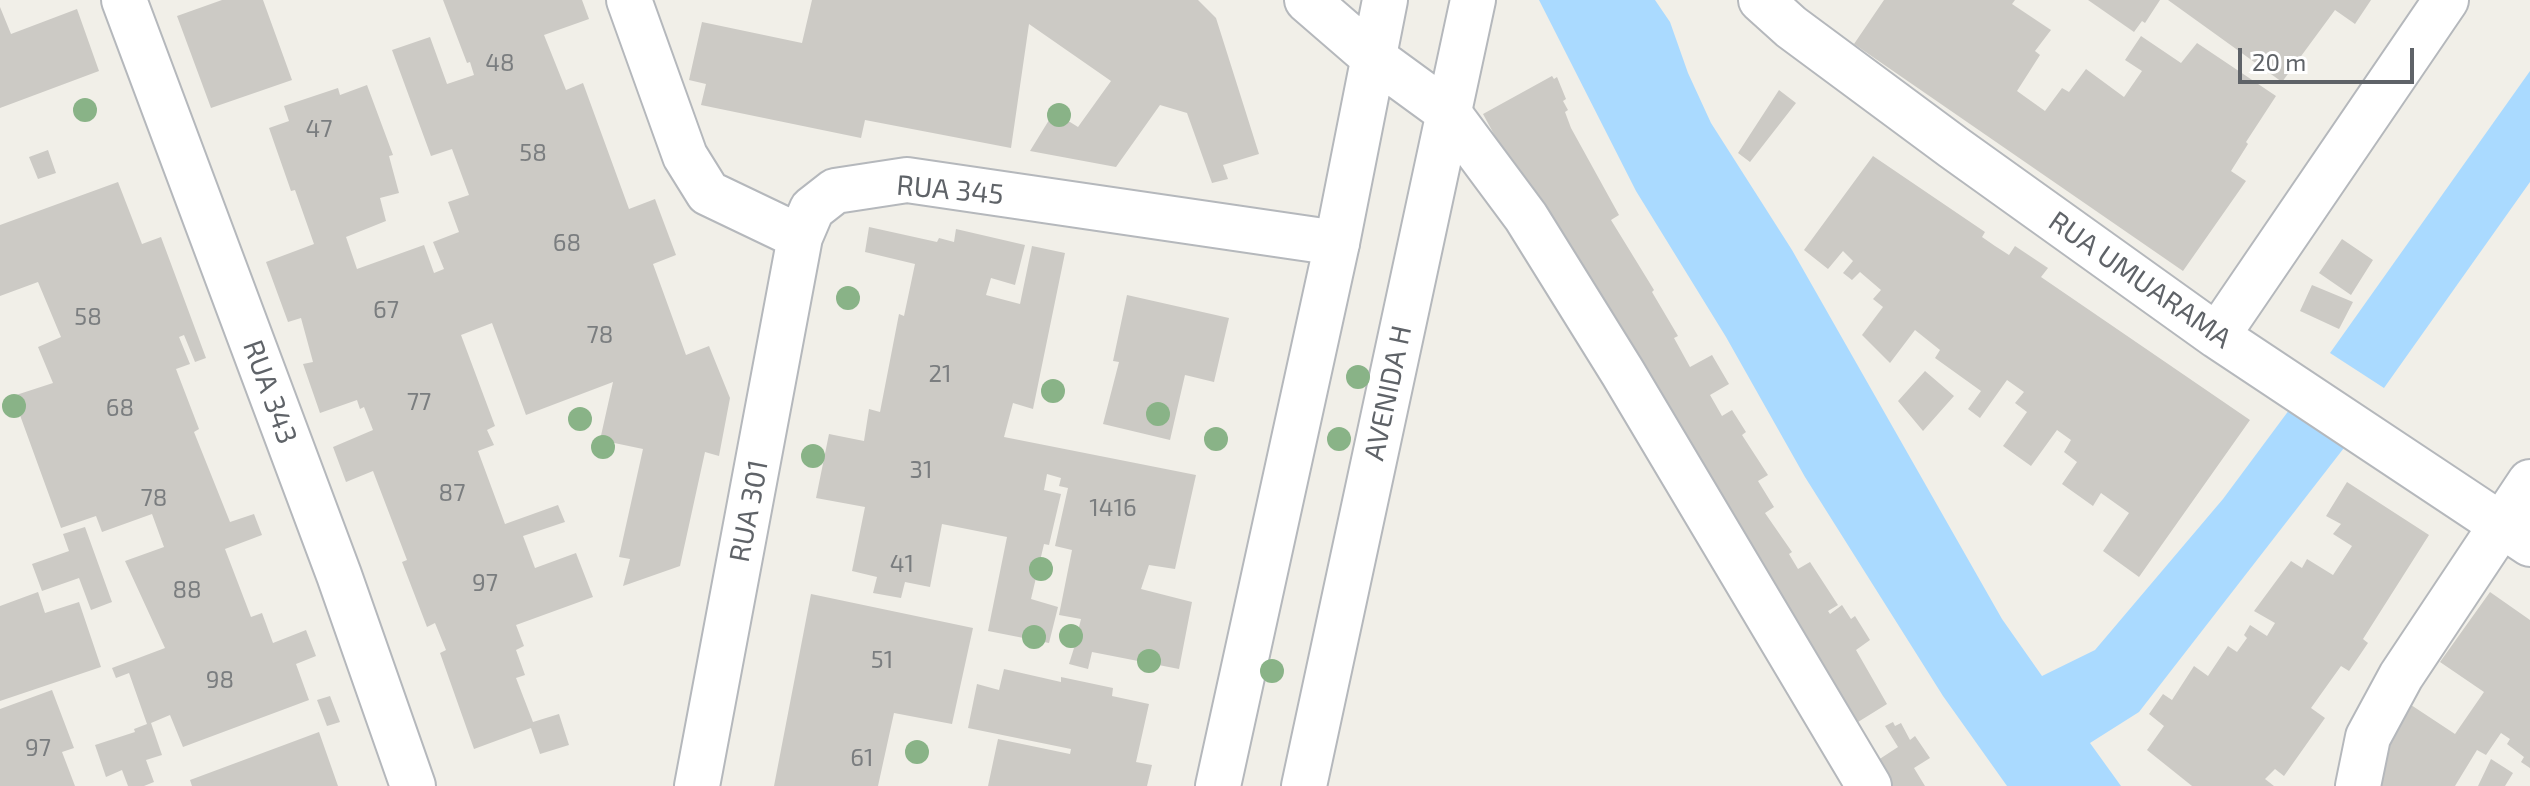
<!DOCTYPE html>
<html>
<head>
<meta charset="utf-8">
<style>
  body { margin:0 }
  #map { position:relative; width:2530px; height:786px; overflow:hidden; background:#f1efe8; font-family:"Exo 2",sans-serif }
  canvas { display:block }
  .scale { position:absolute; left:2238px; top:48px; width:176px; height:36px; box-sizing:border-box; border:4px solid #5f6368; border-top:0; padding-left:10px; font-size:24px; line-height:28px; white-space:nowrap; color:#5f6368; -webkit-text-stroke:6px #fff; paint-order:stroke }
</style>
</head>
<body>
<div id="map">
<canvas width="2530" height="786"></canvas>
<div class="scale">20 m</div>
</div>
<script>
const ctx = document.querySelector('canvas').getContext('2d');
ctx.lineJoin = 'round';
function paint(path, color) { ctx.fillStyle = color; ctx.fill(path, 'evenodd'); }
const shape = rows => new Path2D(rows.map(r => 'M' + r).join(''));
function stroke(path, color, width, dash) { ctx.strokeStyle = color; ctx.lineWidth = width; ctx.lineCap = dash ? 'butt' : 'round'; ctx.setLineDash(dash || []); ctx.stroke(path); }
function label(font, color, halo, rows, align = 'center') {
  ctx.font = font + ' "Exo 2",sans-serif'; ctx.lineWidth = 6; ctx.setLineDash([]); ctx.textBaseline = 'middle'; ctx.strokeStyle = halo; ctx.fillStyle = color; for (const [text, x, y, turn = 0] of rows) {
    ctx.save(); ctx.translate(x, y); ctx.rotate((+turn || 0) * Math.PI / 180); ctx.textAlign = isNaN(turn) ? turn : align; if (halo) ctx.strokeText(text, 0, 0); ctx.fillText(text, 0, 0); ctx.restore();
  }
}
const water = shape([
  [1539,0,1655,0,1670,22,1688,73,1711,123,1792,250,2002,619,2042,676,2095,650,2223,499,2298,398,2354,435,2139,712,2090,743,2121,786,2007,786,1943,696,1805,477,1726,337,1636,191],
  [2530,71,2530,182,2384,388,2330,353]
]);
const building = shape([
  [222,0,263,0,292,80,211,108,177,16],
  [443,0,582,0,589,19,544,35,566,90,583,83,629,209,655,199,676,255,653,264,686,355,709,346,730,398,719,456,705,452,680,566,623,586,630,559,619,557,643,449,600,440,613,382,526,415,492,323,461,335,495,426,487,430,494,445,478,451,505,524,558,505,565,522,523,536,535,568,576,553,593,597,516,625,524,646,516,650,525,675,516,678,533,722,559,714,569,745,540,754,531,728,474,749,440,653,446,650,435,623,427,627,402,562,407,560,373,471,346,482,333,447,373,430,364,407,360,409,357,400,320,413,303,364,313,362,301,318,288,322,266,262,314,244,295,190,291,191,269,128,289,121,284,106,338,88,340,95,367,85,393,155,389,156,399,193,380,198,386,221,346,237,357,269,424,245,434,273,444,269,433,242,459,232,448,202,469,195,452,149,431,156,392,50,430,37,447,84,474,75,470,62,467,63],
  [812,0,1198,0,1216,18,1259,154,1223,165,1228,179,1212,183,1187,113,1160,105,1116,167,1030,151,1054,112,1078,127,1111,81,1029,24,1011,148,865,120,861,138,701,105,706,84,689,80,702,22,802,43],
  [1884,0,2015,0,2012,4,2051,30,2035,51,2040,55,2017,91,2045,111,2062,88,2069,92,2086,69,2124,97,2142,71,2125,60,2141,36,2181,63,2197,43,2276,96,2246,142,2248,144,2231,171,2246,181,2183,271,1854,44],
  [2088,0,2160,0,2145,23,2142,21,2134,32],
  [2168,0,2371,0,2355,24,2335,10,2282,82],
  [0,7,11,34,77,9,99,71,0,108],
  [1552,76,1554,79,1557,77,1566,99,1563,101,1568,110,1565,112,1571,128,1619,215,1611,220,1654,290,1652,292,1678,336,1674,338,1690,367,1712,355,1729,384,1710,395,1722,416,1732,410,1746,432,1742,435,1768,475,1758,481,1774,507,1765,513,1792,552,1789,554,1798,569,1810,562,1838,605,1828,611,1830,614,1842,605,1851,619,1855,616,1870,640,1856,650,1887,704,1850,727,1514,171,1483,114],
  [1779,90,1796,103,1750,162,1738,153],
  [48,150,56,173,38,179,29,157],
  [1873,156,1985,232,1982,237,1995,246,2009,255,2015,246,2048,268,2041,277,2250,420,2139,577,2103,551,2129,513,2101,493,2093,506,2062,484,2077,462,2064,452,2071,440,2057,430,2031,466,2003,446,2027,412,2015,403,2024,392,2007,380,1980,418,1968,409,1981,391,1935,358,1940,350,1915,330,1890,363,1862,335,1883,307,1873,299,1881,290,1860,272,1852,280,1843,273,1853,261,1843,251,1828,269,1804,250],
  [118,182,142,244,161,237,206,358,195,362,184,335,179,337,190,364,176,369,199,429,194,432,230,522,254,514,262,535,225,549,251,617,262,613,273,643,306,630,316,656,296,664,309,700,183,747,170,715,151,723,162,755,146,760,154,782,144,786,128,786,122,770,106,777,95,745,135,732,134,729,147,724,129,673,116,678,112,668,165,648,125,561,164,547,152,514,102,532,96,516,61,528,13,396,53,383,38,347,61,337,38,282,0,296,0,225],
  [869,227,937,242,939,238,954,242,956,229,1025,245,1015,285,991,278,986,295,1020,304,1032,246,1065,253,1033,409,1013,403,1004,437,1196,475,1175,569,1149,565,1141,589,1192,602,1179,669,1092,652,1088,669,1069,664,1074,648,1066,647,1068,633,1077,635,1081,619,1059,615,1072,550,1055,546,1068,488,1059,486,1061,478,1047,474,1044,490,1061,494,1049,545,1044,544,1031,599,1058,607,1049,643,988,631,1007,537,942,524,930,587,905,582,901,598,873,593,877,577,852,571,865,507,816,498,829,434,864,441,869,409,880,412,899,314,904,316,915,264,865,252],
  [2342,239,2373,260,2351,295,2319,273],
  [2312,285,2353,302,2339,329,2300,311],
  [1127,295,1229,318,1214,382,1185,375,1170,440,1103,424,1119,362,1113,361],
  [1925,371,1954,396,1923,431,1898,401],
  [2347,482,2429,535,2363,639,2368,643,2349,671,2341,666,2311,708,2325,718,2284,776,2275,769,2265,779,2274,786,2192,786,2147,750,2164,726,2149,714,2163,694,2172,700,2194,666,2208,676,2228,646,2237,652,2247,638,2244,635,2250,625,2267,636,2275,623,2254,611,2291,561,2302,568,2307,559,2333,575,2352,546,2333,534,2341,524,2326,516],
  [85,527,112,602,91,610,79,578,42,591,32,564,69,551,63,534],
  [38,592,45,613,79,602,101,667,0,701,0,606],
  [2490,592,2530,620,2530,768,2521,762,2524,757,2507,744,2510,739,2501,733,2486,755,2477,750,2455,786,2374,786,2387,756,2381,753,2408,703,2455,734,2484,692,2440,662],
  [811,594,973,628,952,724,894,713,878,786,774,786],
  [1004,669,1061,682,1061,677,1113,688,1112,696,1149,704,1136,762,1152,765,1147,786,988,786,998,739,1070,754,1071,749,968,728,977,684,999,690],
  [52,690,74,748,62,752,75,786,0,786,0,709],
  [330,696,340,722,327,726,317,700],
  [1893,722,1895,726,1901,723,1910,740,1915,736,1930,758,1914,768,1925,786,1885,786,1872,764,1898,747,1885,726],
  [319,732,338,786,192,786,190,780],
  [2491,759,2513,773,2505,786,2478,786]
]);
const minor = shape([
  [124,0,339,575,413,786],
  [629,0,685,156,708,193,800,237,812,209,835,191,907,180,1337,243],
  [1761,0,1791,27,1953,147,2217,336,2530,544],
  [1448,112,1526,217,1623,373,1869,786],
  [2217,336,2446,0],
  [697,786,800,237],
  [2358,786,2368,737,2401,676,2530,482]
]);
const tertiary = shape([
  [1307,0,1374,58,1448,112],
  [1218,786,1337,243,1385,0],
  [1304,786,1473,0]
]);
const trees = [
  [85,110],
  [1059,115],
  [848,298],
  [1358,377],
  [1053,391],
  [14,406],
  [1158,414],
  [580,419],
  [1216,439],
  [1339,439],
  [603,447],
  [813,456],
  [1041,569],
  [1071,636],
  [1034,637],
  [1149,661],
  [1272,671],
  [917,752]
];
const numberNames = [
  ["48",500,63],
  ["47",319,129],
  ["58",533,153],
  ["68",567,243],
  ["67",386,310],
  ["58",88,317],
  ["78",600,335],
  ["21",940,374],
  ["77",419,402],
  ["68",120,408],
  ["31",921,470],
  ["87",452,493],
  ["78",154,498],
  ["1416",1113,508],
  ["41",902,564],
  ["97",485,583],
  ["88",187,590],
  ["51",882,660],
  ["98",220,680],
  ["97",38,748],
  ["61",862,758]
];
const streetNames = [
  ["RUA 345",950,190,5],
  ["RUA UMUARAMA",2140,280,35],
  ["RUA 343",270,392,70],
  ["AVENIDA H",1388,393,-78],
  ["RUA 301",749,511,-79]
];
paint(water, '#aadaff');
paint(building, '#cccac5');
stroke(minor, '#b5b8bc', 48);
stroke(tertiary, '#b5b8bc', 48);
stroke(minor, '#fff', 44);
stroke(tertiary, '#fff', 44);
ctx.fillStyle = '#89b387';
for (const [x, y] of trees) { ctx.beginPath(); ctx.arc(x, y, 12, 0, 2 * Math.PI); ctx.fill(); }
label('24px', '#7a7d7f', null, numberNames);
label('28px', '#5f6368', '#fff', streetNames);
</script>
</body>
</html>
